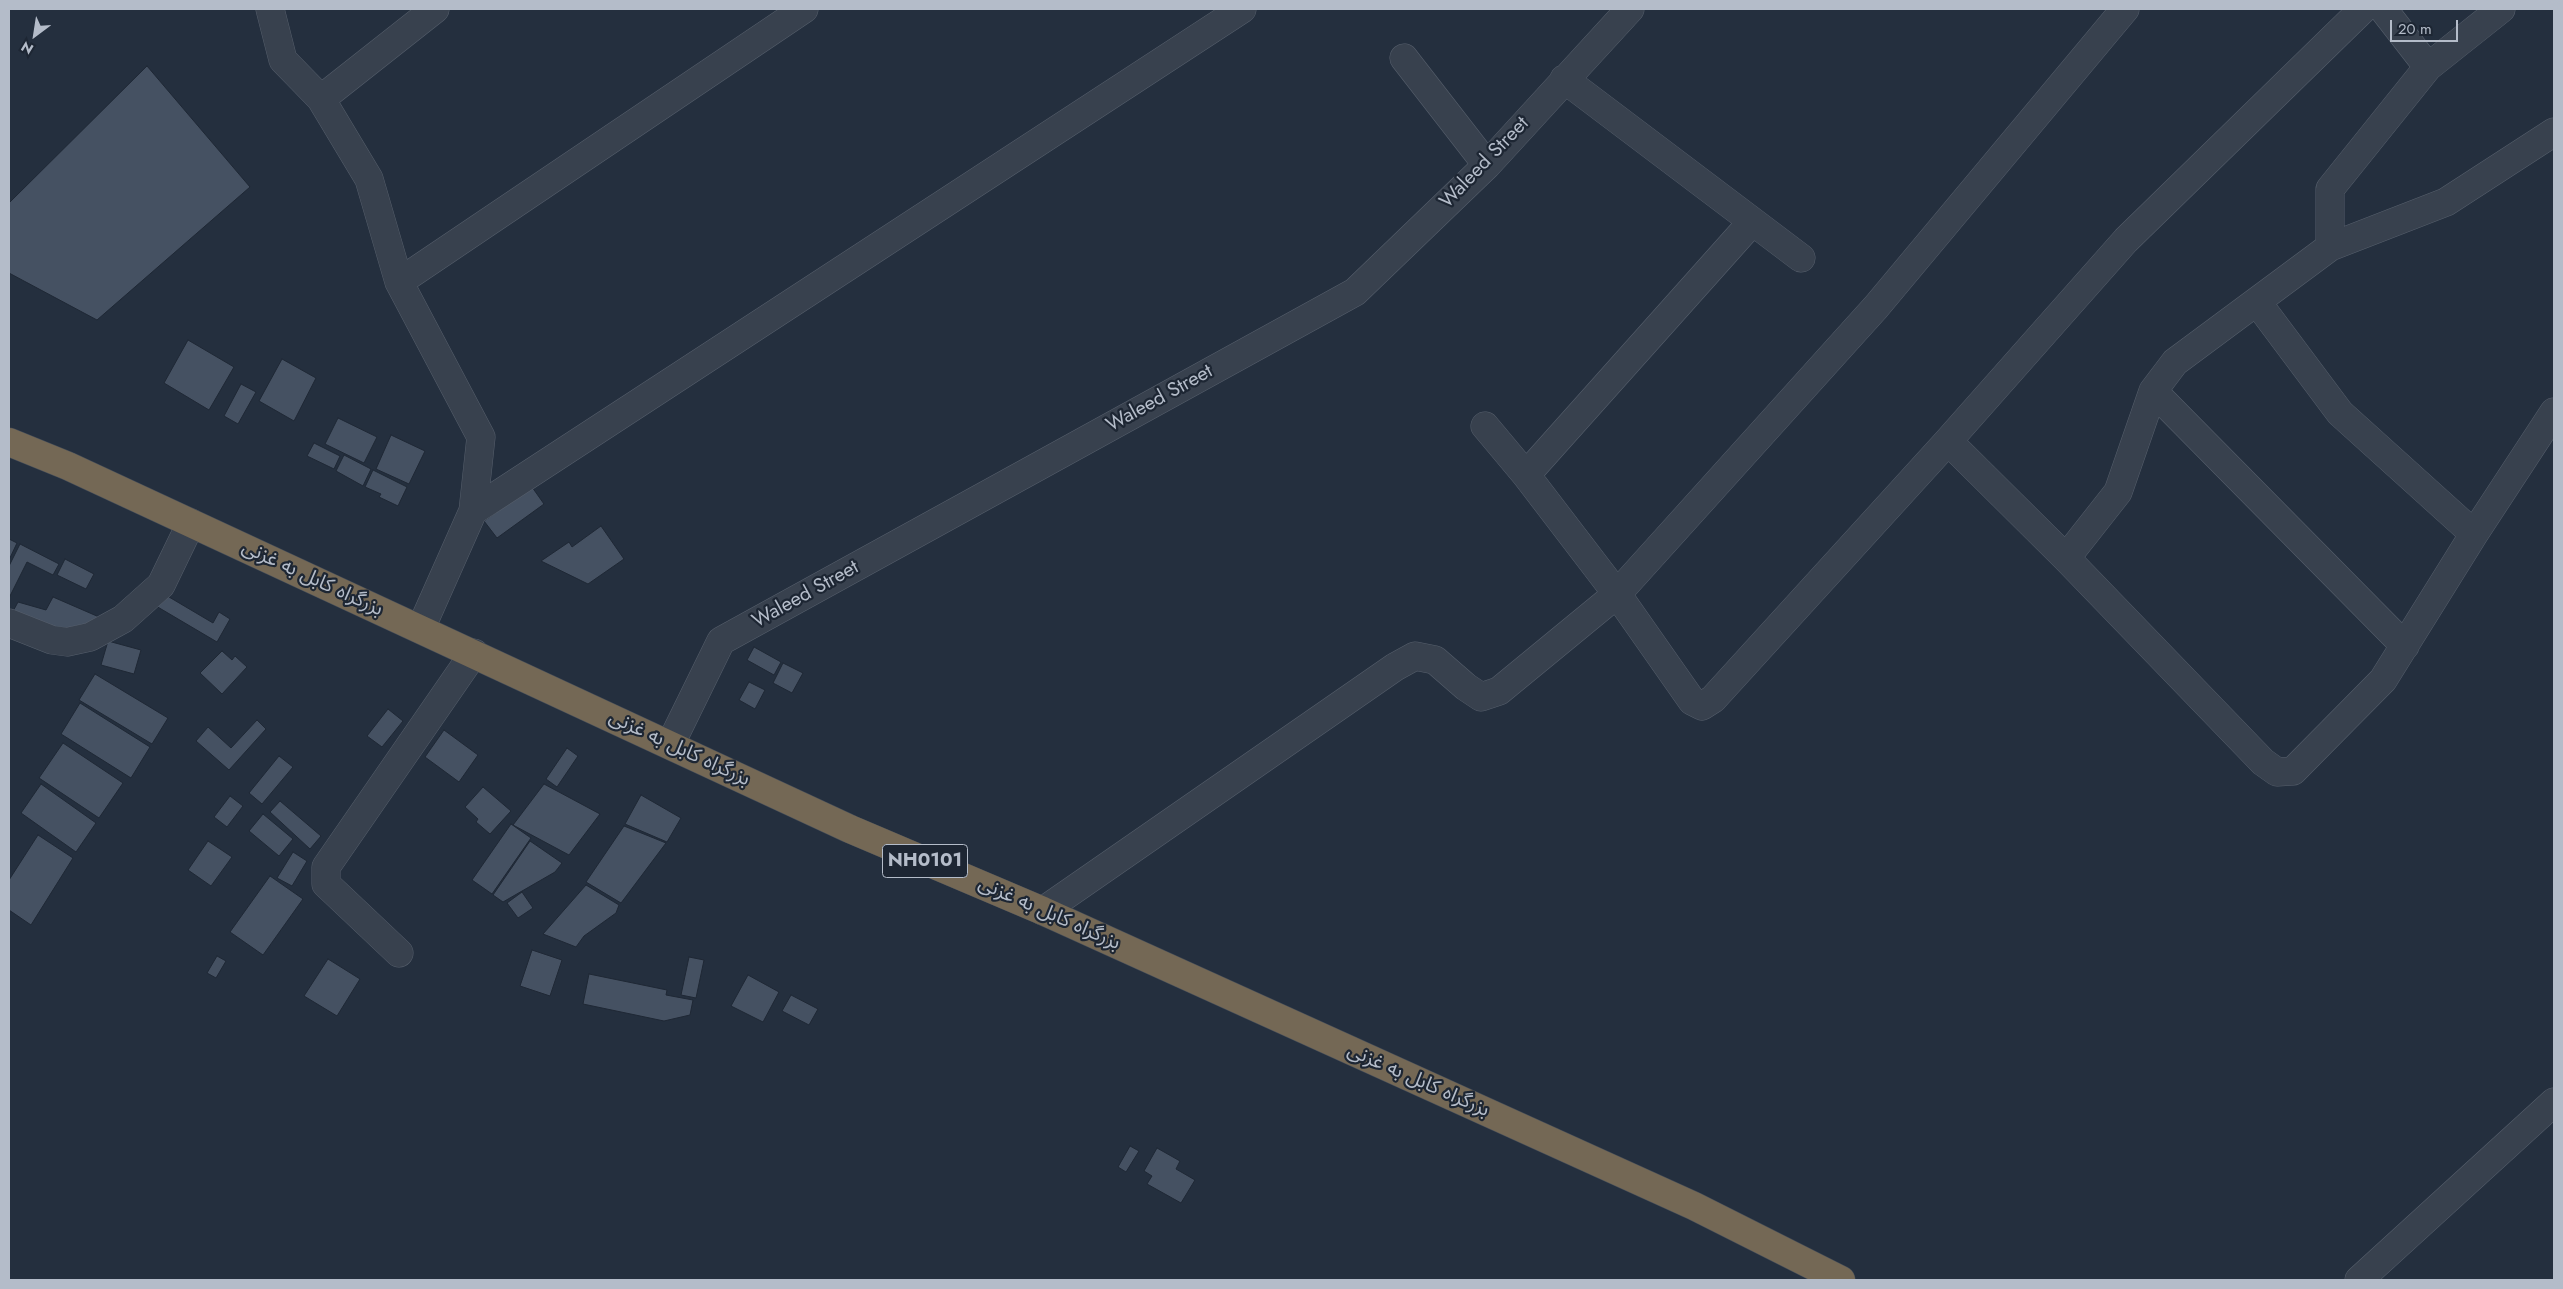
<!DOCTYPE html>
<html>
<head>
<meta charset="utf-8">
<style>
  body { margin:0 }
  #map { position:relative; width:2563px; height:1289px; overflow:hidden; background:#242f3e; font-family:Jost,sans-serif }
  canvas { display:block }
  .frame { position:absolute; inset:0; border:10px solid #b4bcc9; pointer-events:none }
  .north { position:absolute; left:10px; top:10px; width:50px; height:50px; -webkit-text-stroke:4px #1d2633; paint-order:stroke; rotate:211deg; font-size:14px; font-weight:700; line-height:20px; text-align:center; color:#b4bcc9 }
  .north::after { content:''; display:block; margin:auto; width:18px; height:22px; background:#b4bcc9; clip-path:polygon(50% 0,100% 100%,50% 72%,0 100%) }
  .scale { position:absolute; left:2390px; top:20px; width:68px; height:22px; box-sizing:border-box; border:2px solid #b4bcc9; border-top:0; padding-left:6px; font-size:15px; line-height:18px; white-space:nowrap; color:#b4bcc9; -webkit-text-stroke:4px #1d2633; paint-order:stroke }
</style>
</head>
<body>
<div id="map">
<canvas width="2563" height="1289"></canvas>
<div class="frame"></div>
<div class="north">N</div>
<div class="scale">20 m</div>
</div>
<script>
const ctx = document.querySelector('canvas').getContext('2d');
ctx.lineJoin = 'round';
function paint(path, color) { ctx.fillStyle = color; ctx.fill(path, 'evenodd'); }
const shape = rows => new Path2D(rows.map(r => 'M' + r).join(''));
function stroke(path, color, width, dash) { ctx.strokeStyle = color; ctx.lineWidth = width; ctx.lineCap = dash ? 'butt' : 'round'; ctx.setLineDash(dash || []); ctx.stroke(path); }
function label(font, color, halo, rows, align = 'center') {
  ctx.font = font + ' Jost,"Noto Sans Arabic",sans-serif'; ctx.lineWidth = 4.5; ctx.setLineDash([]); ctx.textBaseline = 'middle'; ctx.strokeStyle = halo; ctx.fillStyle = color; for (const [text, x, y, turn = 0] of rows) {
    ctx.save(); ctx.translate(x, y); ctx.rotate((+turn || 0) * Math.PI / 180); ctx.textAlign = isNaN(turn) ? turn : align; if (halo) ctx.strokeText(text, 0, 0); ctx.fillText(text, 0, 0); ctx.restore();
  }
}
const building = shape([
  [147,66,250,187,97,320,9,273,9,203,147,66],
  [188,340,234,367,209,410,164,383,188,340],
  [282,359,316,378,294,421,259,401,282,359],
  [241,384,256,392,238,424,224,416,241,384],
  [338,418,377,437,364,463,325,444,338,418],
  [391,435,425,451,409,484,376,469,391,435],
  [314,443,340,456,334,469,307,456,314,443],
  [344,455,371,469,363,486,336,471,344,455],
  [373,470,407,487,398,506,379,497,381,494,365,487,373,470],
  [532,487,544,504,497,538,484,521,532,487],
  [601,526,624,559,588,584,541,561,569,542,572,547,601,526],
  [9,539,17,543,9,560,9,539],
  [20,544,59,564,53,575,27,562,9,598,9,566,20,544],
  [65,559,94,574,86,589,57,575,65,559],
  [164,594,213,623,219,612,230,619,217,642,156,606,164,594],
  [53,597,106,620,67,639,11,615,18,602,46,610,53,597],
  [108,641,141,650,134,674,101,665,108,641],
  [754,647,781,662,774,675,747,660,754,647],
  [222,651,232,660,235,656,247,667,222,694,200,673,222,651],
  [783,663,803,673,792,693,773,683,783,663],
  [95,674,168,718,152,744,79,700,95,674],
  [749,682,765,690,755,709,739,700,749,682],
  [80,703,150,747,131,778,61,734,80,703],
  [388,709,403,721,382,747,367,736,388,709],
  [257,720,266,729,229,770,196,741,208,727,231,748,257,720],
  [444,730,478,755,459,782,425,757,444,730],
  [63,743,123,783,99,818,39,778,63,743],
  [567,748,578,756,557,787,546,779,567,748],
  [279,756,293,767,262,804,249,793,279,756],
  [41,784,96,823,76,852,21,813,41,784],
  [544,784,600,814,569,855,513,825,544,784],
  [483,787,511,811,490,834,476,822,478,819,465,807,483,787],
  [641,795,681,818,667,842,625,824,641,795],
  [230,796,243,806,227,827,214,817,230,796],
  [280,801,321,836,310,849,270,812,280,801],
  [263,814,293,839,279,856,249,831,263,814],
  [511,824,531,838,492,894,472,880,511,824],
  [624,826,666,843,621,903,586,882,624,826],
  [38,835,73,858,31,925,9,910,9,880,38,835],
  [208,841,232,857,211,886,188,870,208,841],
  [530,841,562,863,555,872,503,902,493,895,530,841],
  [293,852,307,861,292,886,277,878,293,852],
  [270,876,303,899,263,955,230,932,270,876],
  [586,885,619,905,616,913,584,936,576,947,543,934,586,885],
  [522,892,533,908,518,918,507,903,522,892],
  [532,950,562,960,550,996,520,986,532,950],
  [217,956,226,961,216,978,207,973,217,956],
  [689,957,704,960,696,998,681,995,689,957],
  [328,959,360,979,337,1016,304,996,328,959],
  [589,974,667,990,666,995,693,1000,690,1015,664,1021,583,1004,589,974],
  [748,975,779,992,763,1022,731,1006,748,975],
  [791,995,818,1009,809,1025,782,1011,791,995],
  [1130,1146,1139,1151,1126,1172,1118,1167,1130,1146],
  [1157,1148,1180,1161,1176,1169,1195,1180,1181,1203,1147,1184,1152,1176,1144,1171,1157,1148]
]);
const minor = shape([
  [270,9,283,60,321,99,369,179,399,282,481,437,473,511,421,628],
  [2383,9,2428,67],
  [1404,58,1487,165],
  [1564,79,1801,258],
  [321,99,435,9],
  [2330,247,2330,189,2428,67,2501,9],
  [399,282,804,9],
  [2257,302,2340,413,2474,534],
  [2153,391,2405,646],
  [1485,426,1526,475,1617,594,1692,701,1702,706,1713,699,1948,441,2126,240,2363,9],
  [1948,441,2066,558,2263,762,2277,772,2293,771,2383,680,2474,534,2554,412],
  [1526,475,1752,222],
  [473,511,1242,9],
  [2066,558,2118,492,2153,391,2175,362,2330,247,2446,202,2554,132],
  [9,623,52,640,67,642,90,637,123,619,161,585,191,523],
  [670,745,721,641,1355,292,1487,165,1630,9],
  [1043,911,1395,667,1415,656,1435,660,1466,687,1481,697,1499,691,1617,594,1876,307,2125,9],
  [399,953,326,884,326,867,474,653],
  [2359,1280,2554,1102]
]);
const highway = shape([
  [9,442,68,466,850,829,1043,911,1694,1206,1841,1280]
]);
const shields = [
  [925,861,85]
];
const shieldNames = [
  ["NH0101",925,861]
];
const streetNames = [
  ["Waleed Street",1485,163,-46],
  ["Waleed Street",1160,399,-29],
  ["بزرگراه کابل به غزنی",312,579,25],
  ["Waleed Street",806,595,-29],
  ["بزرگراه کابل به غزنی",679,749,25],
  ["بزرگراه کابل به غزنی",1049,914,24],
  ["بزرگراه کابل به غزنی",1418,1081,24]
];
paint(building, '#455162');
stroke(building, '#1f2835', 1);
stroke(minor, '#565f6c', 29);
stroke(highway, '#434c59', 29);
stroke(minor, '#38414e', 28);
stroke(highway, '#746855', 28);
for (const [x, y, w] of shields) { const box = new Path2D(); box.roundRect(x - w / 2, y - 16.5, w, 33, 4); ctx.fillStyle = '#1d2633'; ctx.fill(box); stroke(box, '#b4bcc9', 1); }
label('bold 19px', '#b4bcc9', null, shieldNames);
label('20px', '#b4bcc9', '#1d2633', streetNames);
</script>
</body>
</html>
